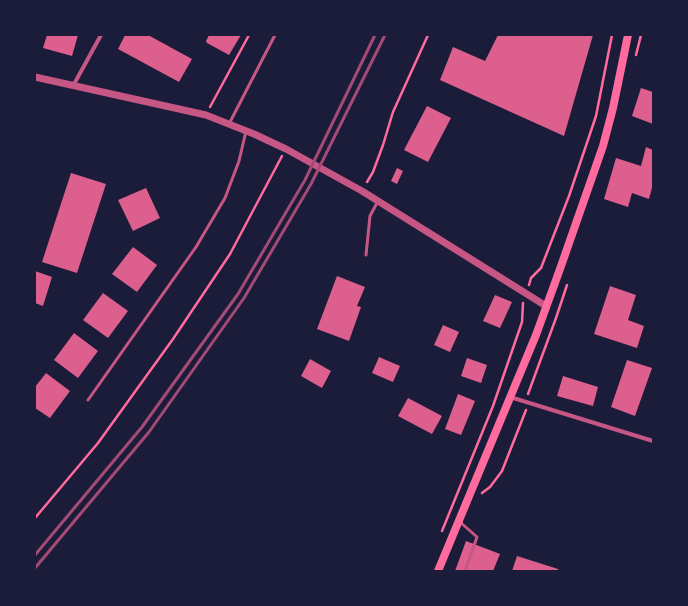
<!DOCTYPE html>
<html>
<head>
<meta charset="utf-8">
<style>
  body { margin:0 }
  #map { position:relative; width:688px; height:606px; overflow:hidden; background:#1b1b3a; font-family:Overpass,sans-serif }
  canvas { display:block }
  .frame { position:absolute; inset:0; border:36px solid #1b1b3a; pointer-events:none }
</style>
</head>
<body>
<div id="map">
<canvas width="688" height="606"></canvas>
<div class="frame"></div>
</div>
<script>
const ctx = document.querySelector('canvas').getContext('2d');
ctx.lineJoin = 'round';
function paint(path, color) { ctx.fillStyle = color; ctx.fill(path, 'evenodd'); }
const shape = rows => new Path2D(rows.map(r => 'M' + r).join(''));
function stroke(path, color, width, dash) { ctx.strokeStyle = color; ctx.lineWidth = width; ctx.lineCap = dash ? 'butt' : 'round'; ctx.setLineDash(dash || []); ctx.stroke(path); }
const building = shape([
  [47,35,78,35,72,56,43,48],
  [125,35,148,35,192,59,179,82,118,49],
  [209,35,241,35,229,55,207,43,206,41],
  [498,35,593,35,564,136,440,80,453,47,485,61],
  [641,88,653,92,653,124,632,116],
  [427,106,451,118,428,162,404,150],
  [646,147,653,150,653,184,649,199,632,193,628,207,604,199,616,158,641,166],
  [397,168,403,171,397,184,391,181],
  [71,173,106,184,77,273,42,262],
  [146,188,160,218,133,231,118,200],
  [133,247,157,265,137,292,112,274],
  [35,271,52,277,43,306,35,303],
  [337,276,365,287,357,306,361,307,349,341,317,329],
  [610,286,636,295,628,320,644,326,637,348,594,334],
  [103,293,128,311,108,338,83,320],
  [495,295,512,302,500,328,483,321],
  [443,325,459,332,450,352,434,345],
  [74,333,98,351,78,378,54,360],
  [379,357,400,366,393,382,372,373],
  [467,358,487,365,481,383,461,376],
  [310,359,331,371,322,388,301,376],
  [627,360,652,368,635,416,611,407],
  [46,373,70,391,50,418,35,408,35,387],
  [563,376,598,387,593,406,557,396],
  [458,394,475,401,461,435,445,429],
  [408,398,442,416,432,434,398,416],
  [466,541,500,554,493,571,455,571],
  [517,556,558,569,558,571,512,571]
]);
const path = shape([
  [636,55,641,35],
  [210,107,249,35],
  [367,182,373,172,383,145,393,112,428,35],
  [529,285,531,278,541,268,569,196,596,116,612,35],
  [528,394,556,318,567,285],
  [482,493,490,487,502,471,526,410],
  [35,518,98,443,173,339,230,254,282,156],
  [442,531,493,406,522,322,523,303]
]);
const service = shape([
  [229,124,275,35],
  [366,255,370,216,378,201],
  [88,400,196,247,225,198,239,161,246,131],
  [460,522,477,537,465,571]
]);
const minor = shape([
  [73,86,101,35],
  [510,397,653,441]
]);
const tertiary = shape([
  [35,77,206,115,254,134,286,149,362,191,546,306]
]);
const secondary = shape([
  [438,571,536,335,560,269,603,146,613,108,628,35]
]);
const rail = shape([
  [35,555,142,427,238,294,305,180,375,35],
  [35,568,149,432,244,298,311,184,385,35]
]);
paint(building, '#dd5f8e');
stroke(path, '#ff6b9d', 2.5);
stroke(service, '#c65784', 3);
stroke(minor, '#c65784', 4);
stroke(tertiary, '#c65784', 7);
stroke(secondary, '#ff6b9d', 8);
stroke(rail, '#a44b75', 3);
</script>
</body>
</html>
